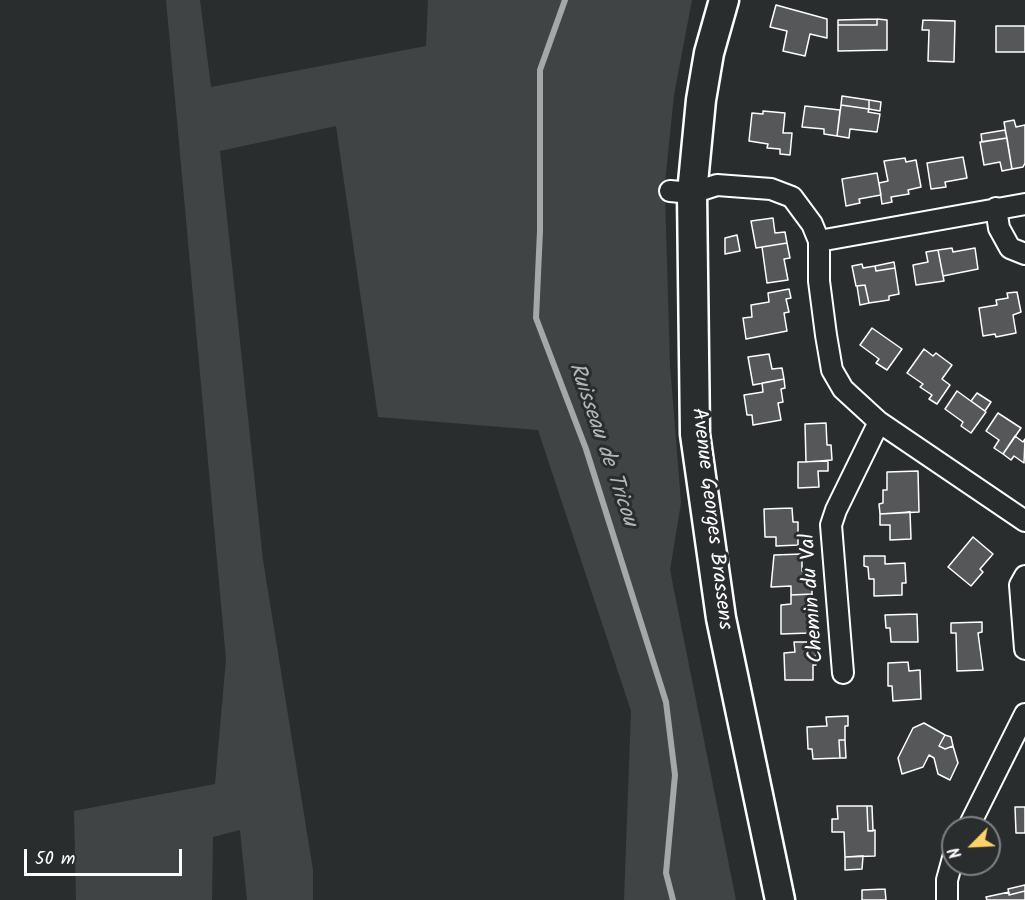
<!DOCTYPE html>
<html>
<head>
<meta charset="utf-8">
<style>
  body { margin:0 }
  #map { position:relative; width:1025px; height:900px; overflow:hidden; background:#2a2d2e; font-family:Kalam,sans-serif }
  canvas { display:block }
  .north { position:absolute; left:941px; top:816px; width:60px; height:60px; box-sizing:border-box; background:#2a2d2e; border:2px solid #7f8182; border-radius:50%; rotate:246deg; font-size:16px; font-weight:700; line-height:24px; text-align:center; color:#fff }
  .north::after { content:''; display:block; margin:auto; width:21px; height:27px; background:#ffd166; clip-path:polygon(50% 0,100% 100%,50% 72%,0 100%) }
  .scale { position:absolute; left:24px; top:849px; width:158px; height:27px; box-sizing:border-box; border:3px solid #fff; border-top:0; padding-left:8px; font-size:18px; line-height:21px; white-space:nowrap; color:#fff; -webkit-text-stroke:4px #2a2d2e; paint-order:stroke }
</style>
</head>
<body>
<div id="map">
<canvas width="1025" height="900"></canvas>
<div class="north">N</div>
<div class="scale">50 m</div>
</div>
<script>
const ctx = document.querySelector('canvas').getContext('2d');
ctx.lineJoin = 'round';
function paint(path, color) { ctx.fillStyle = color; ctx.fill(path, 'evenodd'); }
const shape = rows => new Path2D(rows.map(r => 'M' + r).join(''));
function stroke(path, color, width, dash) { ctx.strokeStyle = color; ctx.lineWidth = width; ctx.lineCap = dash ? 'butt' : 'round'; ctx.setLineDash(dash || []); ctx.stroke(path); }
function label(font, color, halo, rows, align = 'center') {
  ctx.font = font + ' Kalam,sans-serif'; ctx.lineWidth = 6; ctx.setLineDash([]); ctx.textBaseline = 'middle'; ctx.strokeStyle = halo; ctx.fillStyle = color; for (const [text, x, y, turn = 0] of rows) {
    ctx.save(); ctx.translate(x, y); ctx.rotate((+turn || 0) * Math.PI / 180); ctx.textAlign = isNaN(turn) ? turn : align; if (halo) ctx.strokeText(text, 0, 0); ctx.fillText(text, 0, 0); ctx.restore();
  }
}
const green = shape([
  [166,0,200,0,211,87,426,46,428,0,692,0,674,95,665,183,662,184,661,193,665,195,670,365,681,503,670,570,736,900,624,900,631,711,538,430,378,417,336,126,220,151,263,560,313,870,313,900,247,900,240,830,213,837,212,900,76,900,74,811,215,784,226,659]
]);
const stream = shape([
  [565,0,540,70,540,231,536,318,586,449,666,702,675,775,666,873,673,900]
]);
const building = shape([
  [776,5,827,19,827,38,810,34,805,56,783,51,787,31,770,27,776,5],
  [877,19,877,25,838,25,838,20,877,19],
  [877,19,887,20,887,50,838,51,838,25,877,25,877,19],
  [923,20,955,21,954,62,928,61,929,30,922,30,923,20],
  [996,26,1025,26,1025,52,996,52,996,26],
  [842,96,869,100,869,109,841,105,842,96],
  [869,100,881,102,880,111,869,109,869,100],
  [841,105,869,109,868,112,880,114,877,132,850,129,849,138,837,136,841,105],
  [805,106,840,110,837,136,824,134,824,129,802,127,805,106],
  [763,111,785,113,783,133,792,133,790,155,780,154,780,149,767,148,768,144,749,141,752,113,763,114,763,111],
  [1014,120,1016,127,1025,125,1025,163,1023,167,1012,169,1004,122,1014,120],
  [1005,130,1007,138,982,142,981,134,1005,130],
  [1007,138,1012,169,1002,171,1000,162,984,165,980,142,1007,138],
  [963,157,967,178,945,182,946,187,931,189,927,163,963,157],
  [905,158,906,162,916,160,921,187,908,190,909,194,891,197,892,202,882,204,879,183,888,181,884,161,905,158],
  [877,173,881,195,859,199,860,203,846,206,842,179,877,173],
  [773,218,775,233,785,232,787,243,756,248,751,221,773,218],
  [737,235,740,251,725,254,725,238,737,235],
  [787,243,790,258,784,259,788,280,767,283,762,247,787,243],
  [952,248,953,252,975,248,978,269,943,276,938,250,952,248],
  [938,250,944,281,916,285,913,265,928,262,926,252,938,250],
  [894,262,895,268,876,271,875,266,894,262],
  [862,264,863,268,875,266,876,271,895,268,899,294,889,296,889,300,869,303,865,285,856,286,852,266,862,264],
  [865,285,869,303,860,305,857,286,865,285],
  [789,289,791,298,786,299,789,312,784,313,787,331,746,339,743,318,752,317,751,305,769,302,768,293,789,289],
  [1017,292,1021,312,1013,315,1016,333,996,337,995,334,983,336,979,308,997,305,996,300,1008,298,1007,293,1017,292],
  [872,328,902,349,887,370,876,363,879,359,860,345,872,328],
  [924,349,933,356,936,353,952,365,942,379,950,385,937,404,929,399,932,395,920,387,923,384,907,373,924,349],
  [769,354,772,369,782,368,784,379,753,385,748,357,769,354],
  [784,379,785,388,781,389,783,402,778,403,781,420,753,425,752,415,747,415,744,395,763,392,762,383,784,379],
  [957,391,986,412,971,433,961,426,963,422,945,409,957,391],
  [977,393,991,402,985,411,971,401,977,393],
  [998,413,1021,428,1003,454,994,448,999,440,986,431,998,413],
  [826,423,827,445,831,445,832,460,806,462,805,424,826,423],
  [1015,436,1023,442,1025,439,1024,463,1014,456,1011,460,1003,454,1015,436],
  [828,461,828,471,818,471,819,487,798,488,798,462,828,461],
  [918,471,919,512,880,514,879,504,883,503,883,490,887,490,887,472,918,471],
  [792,508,793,522,798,522,798,545,776,546,776,537,765,537,764,509,792,508],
  [910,512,911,539,890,540,890,525,880,525,880,514,910,512],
  [973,537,993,554,980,569,983,572,971,586,948,567,973,537],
  [802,554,802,571,807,571,808,585,812,585,812,594,791,595,791,586,771,587,774,555,802,554],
  [864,556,885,556,885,564,905,563,906,583,902,583,902,595,874,596,874,579,869,579,868,567,864,566,864,556],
  [812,594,813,618,809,618,809,633,781,634,781,605,791,604,791,595,812,594],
  [917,614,918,642,891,642,890,628,886,628,885,615,917,614],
  [982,622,982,632,978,633,983,670,957,671,956,633,951,633,951,623,982,622],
  [794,642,815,642,816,665,813,665,813,680,785,680,784,653,795,652,794,642],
  [908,662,909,671,920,670,921,699,893,701,892,686,888,686,888,663,908,662],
  [848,716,848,726,845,726,845,740,839,740,840,758,813,759,812,749,808,749,807,727,827,726,826,717,848,716],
  [924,723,945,735,939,746,945,749,953,746,958,763,950,780,938,774,934,758,929,755,923,767,902,774,898,758,913,728,924,723],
  [945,735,951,737,953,746,945,749,939,746,945,735],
  [839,740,845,740,846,758,840,758,839,740],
  [837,806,867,806,868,831,875,830,875,856,845,857,844,832,832,832,832,819,838,819,837,806],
  [867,806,872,806,873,831,868,831,867,806],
  [1015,807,1025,807,1025,833,1016,833,1015,807],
  [863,856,862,869,845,870,845,857,863,856],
  [1025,885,1025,891,1009,895,1008,889,1025,885],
  [885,889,886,900,862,900,862,890,885,889],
  [1025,891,1025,900,987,900,986,897,1009,892,1009,895,1025,891]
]);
const street = shape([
  [670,191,692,193,717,185,771,189,792,197,812,224,819,241,819,281,826,335,832,370,843,389,879,422,1025,521],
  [996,208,999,228,1010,248,1025,254],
  [819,241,1025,204],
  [1025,576,1020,585,1025,649],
  [843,673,831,525,836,510,879,422],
  [968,828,1025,714],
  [947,900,947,880,953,858]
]);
const secondary = shape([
  [724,0,709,53,701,100,692,193,695,434,721,618,780,900]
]);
const streetNames = [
  ["Avenue Georges Brassens",710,519,83],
  ["Chemin du Val",814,598,-94]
];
const waterNames = [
  ["Ruisseau de Tricou",601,445,71]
];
paint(green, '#414445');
stroke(stream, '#a6a7a7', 6);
paint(building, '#555758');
stroke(building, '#fff', 1.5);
stroke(street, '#fff', 24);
stroke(secondary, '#fff', 33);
stroke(street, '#2a2d2e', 20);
stroke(secondary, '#2a2d2e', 28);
label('21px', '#fff', '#2a2d2e', streetNames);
label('italic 22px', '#b4b6b6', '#2a2d2e', waterNames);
</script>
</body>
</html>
